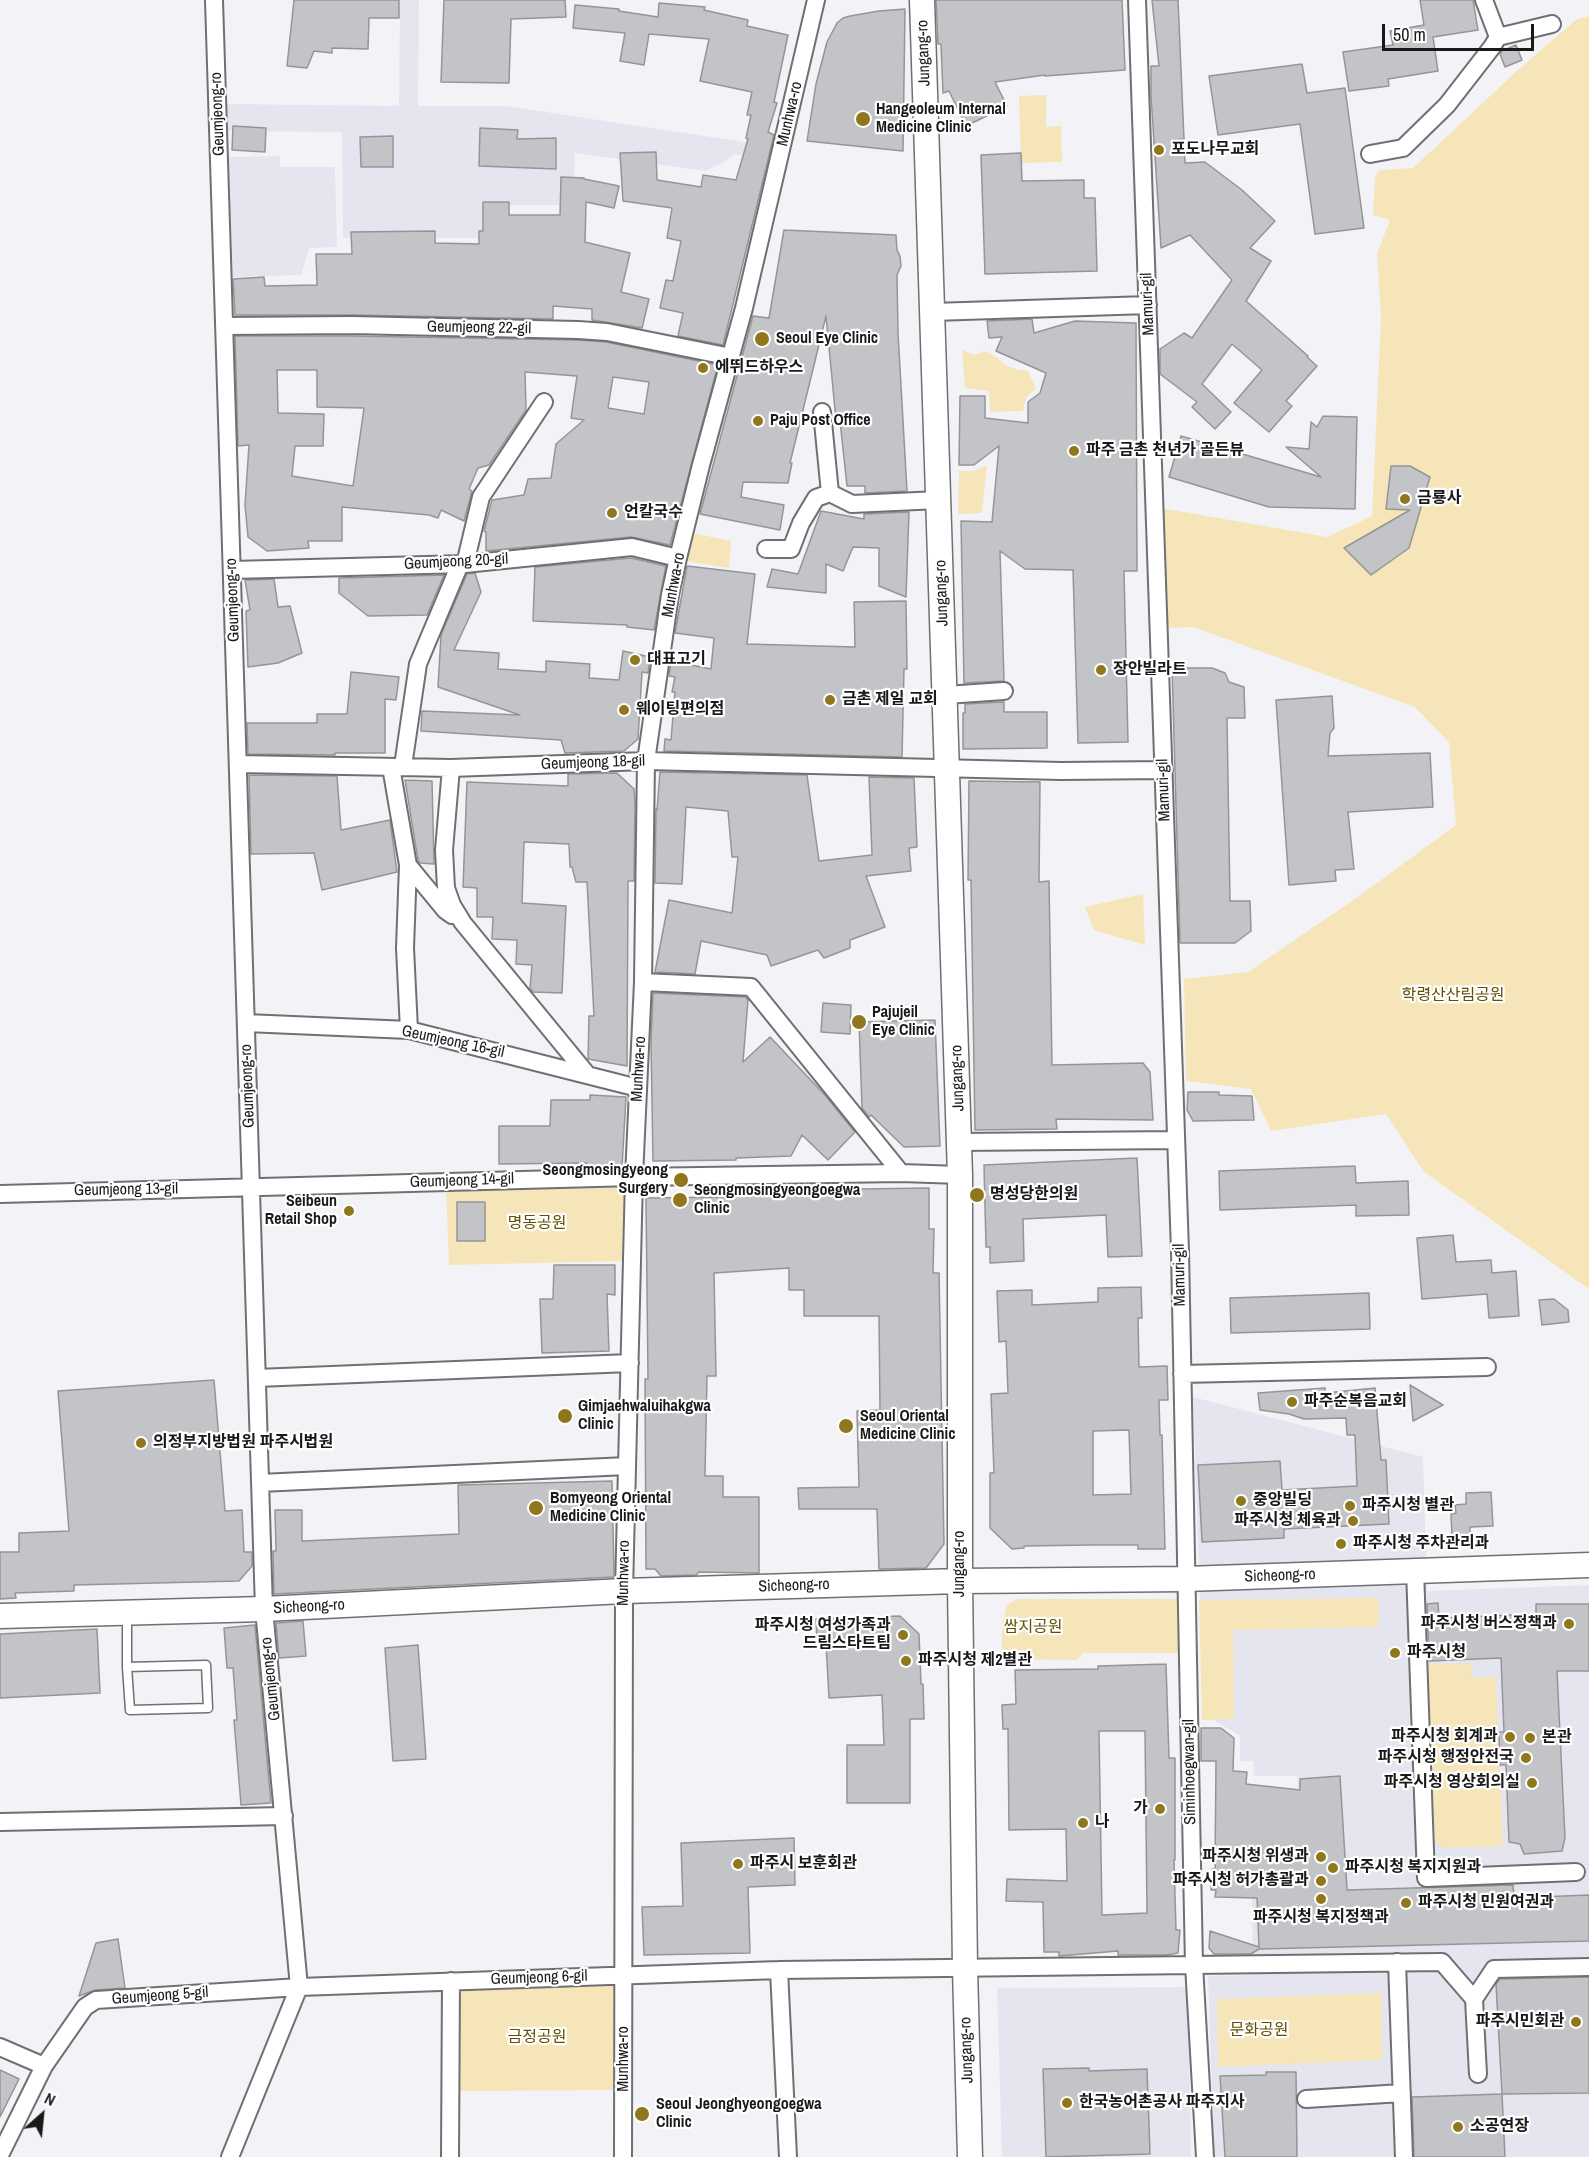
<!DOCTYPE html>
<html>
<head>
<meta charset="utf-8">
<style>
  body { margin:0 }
  #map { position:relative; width:1589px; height:2157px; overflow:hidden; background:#f3f3f7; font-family:"Archivo Narrow",sans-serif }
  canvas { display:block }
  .north { position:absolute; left:12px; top:2085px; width:60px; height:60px; -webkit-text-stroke:4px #fff; paint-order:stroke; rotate:27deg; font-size:16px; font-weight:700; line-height:24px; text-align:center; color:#19191a }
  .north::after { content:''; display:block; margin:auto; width:21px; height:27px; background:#19191a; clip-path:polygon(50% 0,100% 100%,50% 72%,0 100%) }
  .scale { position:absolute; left:1382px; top:24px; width:152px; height:27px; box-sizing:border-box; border:3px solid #19191a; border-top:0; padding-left:8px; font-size:18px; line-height:21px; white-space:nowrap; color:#19191a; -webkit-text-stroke:4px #fff; paint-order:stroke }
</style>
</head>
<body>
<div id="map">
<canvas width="1589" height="2157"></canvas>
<div class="north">N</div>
<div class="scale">50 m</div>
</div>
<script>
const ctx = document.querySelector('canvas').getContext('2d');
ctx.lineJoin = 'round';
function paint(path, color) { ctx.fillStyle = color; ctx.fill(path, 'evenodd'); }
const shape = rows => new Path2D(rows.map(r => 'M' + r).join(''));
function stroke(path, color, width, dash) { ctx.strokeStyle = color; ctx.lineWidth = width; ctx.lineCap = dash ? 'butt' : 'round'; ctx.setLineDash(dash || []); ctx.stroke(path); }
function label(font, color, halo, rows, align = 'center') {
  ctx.font = font + ' "Archivo Narrow","Noto Sans KR",sans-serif'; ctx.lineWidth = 4.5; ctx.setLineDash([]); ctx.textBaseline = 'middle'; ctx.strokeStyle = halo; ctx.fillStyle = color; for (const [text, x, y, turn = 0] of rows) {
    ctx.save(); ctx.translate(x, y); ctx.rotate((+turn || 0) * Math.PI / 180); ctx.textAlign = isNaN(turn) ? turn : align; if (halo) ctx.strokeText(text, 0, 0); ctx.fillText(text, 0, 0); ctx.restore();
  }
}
const built = shape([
  [400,0,419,0,418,106,506,106,738,141,776,150,774,161,734,154,724,162,706,171,575,153,573,205,490,205,487,238,343,238,342,132,228,131,226,104,399,106],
  [280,156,280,167,335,167,337,247,309,248,301,275,231,277,229,157],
  [1193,1397,1423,1457,1427,1591,1589,1585,1589,2157,1214,2157,1208,1976,1253,1975,1251,1819,1299,1817,1297,1776,1254,1776,1253,1761,1240,1761,1240,1736,1204,1714],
  [1188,1987,1191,2157,1002,2157,997,1988]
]);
const green = shape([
  [1589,16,1589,1289,1424,1172,1386,1114,1271,1131,1251,1089,1186,1081,1184,979,1248,972,1362,894,1456,825,1449,742,1415,707,1193,627,1167,628,1161,508,1327,537,1372,516,1381,318,1377,254,1390,220,1373,215,1375,177,1380,170,1413,168,1518,70,1577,19],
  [1046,95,1046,127,1061,126,1062,162,1021,163,1019,96],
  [962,350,974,355,986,351,998,358,1004,364,1018,370,1028,371,1036,389,1026,397,1023,411,990,412,989,391,965,388],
  [987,465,982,513,958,514,959,471,974,471],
  [692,533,731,541,729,568,686,561],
  [1143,894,1145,945,1094,930,1085,907],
  [625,1183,627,1261,449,1265,446,1187],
  [1379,1598,1379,1627,1233,1630,1234,1719,1202,1720,1199,1600],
  [1017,1599,1178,1599,1178,1653,1083,1653,1077,1660,1002,1659,1002,1624,1007,1605],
  [1471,1663,1472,1678,1496,1677,1503,1846,1441,1848,1432,1837,1424,1665],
  [617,1985,618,2090,457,2091,456,1987],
  [1382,1993,1382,2060,1218,2067,1217,1999]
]);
const building = shape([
  [294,0,399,0,399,18,369,18,368,49,332,48,332,53,314,51,307,68,287,66,294,0],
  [444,0,565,0,566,17,511,19,509,83,441,82,444,0],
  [936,0,1122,0,1125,70,1045,76,1045,75,995,82,1007,106,966,126,949,91,943,93,941,44,938,44,936,0],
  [1152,0,1178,0,1184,139,1174,140,1184,147,1185,163,1205,162,1242,190,1275,221,1250,248,1271,261,1246,301,1308,356,1307,357,1317,366,1286,401,1292,406,1269,432,1234,403,1262,370,1232,344,1202,384,1231,412,1215,429,1192,407,1197,402,1160,374,1160,349,1184,333,1192,338,1232,280,1190,235,1161,248,1151,96,1151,66,1159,66,1152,0],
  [1420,0,1473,0,1478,30,1433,37,1438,71,1388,79,1389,86,1349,91,1343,52,1393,45,1390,31,1424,25,1420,0],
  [659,3,705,7,704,10,748,20,747,26,788,35,774,102,777,103,768,132,774,135,723,345,678,336,683,313,660,308,666,280,673,281,681,241,667,238,672,208,623,201,620,153,656,152,657,180,701,187,703,175,736,180,748,139,746,138,751,115,747,115,752,92,700,81,709,39,649,34,644,65,620,61,625,33,573,28,575,5,619,9,619,11,658,17,659,3],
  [905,9,903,151,807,141,816,84,827,42,837,23,843,18,850,16,879,11,905,9],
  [1516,45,1522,60,1505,67,1500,54,1502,51,1516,45],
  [1302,64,1307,93,1345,88,1364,228,1315,234,1300,124,1218,135,1209,76,1302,64],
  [233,126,266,128,265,152,232,150,233,126],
  [480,128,518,130,517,139,556,138,556,169,479,166,480,128],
  [393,136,393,167,361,167,360,137,393,136],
  [1021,153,1022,181,1084,180,1084,198,1095,198,1097,271,985,274,981,155,1021,153],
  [561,177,584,178,584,179,619,186,614,208,586,202,585,242,630,253,621,292,649,299,642,328,592,320,592,309,553,306,553,319,352,315,235,315,233,279,264,277,265,286,317,285,316,254,352,254,351,232,435,231,435,243,479,244,479,231,483,231,483,202,509,202,509,215,560,215,561,177],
  [784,230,896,235,897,250,900,256,901,266,897,275,898,333,907,491,865,493,865,486,847,486,840,421,836,420,826,316,790,463,792,463,788,483,743,482,741,497,784,505,780,530,700,514,753,316,769,318,784,230],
  [1032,319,1034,333,1075,321,1136,323,1137,571,1124,571,1128,742,1078,743,1073,570,1025,569,1000,551,1004,681,964,683,961,521,992,522,999,446,974,465,959,465,960,396,985,396,985,418,1028,423,1028,402,1040,393,1046,373,996,351,1002,337,989,338,987,321,1032,319],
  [235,336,352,336,578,340,606,342,718,365,670,545,631,537,486,551,486,532,484,531,492,500,524,495,528,479,551,478,556,444,584,420,571,418,577,376,525,372,526,410,489,465,478,468,469,489,472,491,464,521,441,510,438,518,429,515,342,507,342,541,308,541,309,548,267,551,248,537,245,505,249,445,238,446,235,336],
  [277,370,317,370,317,407,364,408,353,486,292,476,295,446,323,446,324,414,278,413,277,370],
  [613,377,649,382,644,414,608,408,613,377],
  [1323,416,1357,417,1355,509,1269,507,1169,477,1181,436,1321,477,1286,447,1309,449,1311,422,1317,427,1323,416],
  [1391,466,1410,466,1430,477,1409,548,1371,575,1344,548,1410,510,1386,509,1391,466],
  [821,511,864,519,864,514,909,512,906,597,879,586,879,548,853,547,843,571,826,564,826,593,767,587,772,569,798,574,821,511],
  [631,558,666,566,654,630,627,627,627,625,533,621,535,567,631,558],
  [687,566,755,574,747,644,855,647,854,602,906,601,907,669,904,669,902,757,664,751,665,739,671,740,675,692,672,692,675,677,669,676,671,661,711,669,714,638,675,633,687,566],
  [475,573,481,592,454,650,499,653,498,669,546,672,546,661,590,664,589,678,619,680,623,651,650,657,648,673,642,672,638,739,624,751,565,753,561,740,421,731,422,711,520,715,438,687,441,635,467,574,475,573],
  [444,575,427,615,368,616,339,593,339,578,444,575],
  [274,579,278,607,290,606,302,653,278,663,248,667,246,611,250,610,245,580,274,579],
  [1172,668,1212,668,1225,673,1229,682,1244,687,1245,718,1227,718,1230,901,1250,901,1251,931,1235,943,1180,943,1172,668],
  [351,672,399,677,396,700,385,699,385,753,335,753,335,755,248,754,247,723,317,723,317,714,347,714,351,672],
  [1332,696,1334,728,1330,733,1328,756,1430,753,1433,807,1348,812,1354,869,1335,870,1336,881,1289,885,1276,700,1332,696],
  [1004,702,1004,712,1047,712,1047,748,963,749,963,713,965,713,965,704,1004,702],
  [660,772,807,775,819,861,872,855,869,777,914,778,917,847,909,848,911,871,866,876,885,927,850,940,850,948,824,958,818,950,771,966,767,955,701,941,695,974,655,972,669,900,732,913,738,857,732,857,728,811,686,807,682,884,655,883,656,809,657,810,660,772],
  [617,773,634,789,635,802,634,881,628,881,627,1066,588,1059,589,1016,594,1016,587,882,576,882,572,867,570,867,569,844,524,842,522,903,566,906,562,993,533,992,530,988,532,965,516,964,517,940,492,939,493,917,477,917,477,888,463,887,467,782,568,786,568,774,617,773],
  [249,775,337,776,341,830,390,820,397,872,322,890,314,853,251,854,249,775],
  [405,780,432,781,434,864,420,863,418,860,405,780],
  [969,781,1040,782,1039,882,1049,881,1052,1065,1143,1063,1150,1072,1153,1120,1056,1119,1057,1129,975,1130,971,880,968,880,969,781],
  [653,993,746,997,748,1000,743,1062,770,1037,824,1094,855,1132,828,1160,802,1135,791,1156,736,1158,736,1160,653,1161,651,1042,653,993],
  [823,1003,851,1005,850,1034,821,1032,823,1003],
  [935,1020,940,1146,904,1147,871,1115,869,1117,862,1108,859,1022,935,1020],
  [1188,1092,1219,1092,1219,1095,1252,1096,1254,1120,1193,1121,1187,1110,1188,1092],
  [590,1095,626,1097,622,1167,587,1165,587,1163,499,1164,499,1126,550,1126,551,1100,590,1100,590,1095],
  [1137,1158,1142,1256,1108,1257,1106,1215,1023,1219,1024,1261,990,1263,990,1247,986,1247,984,1165,1137,1158],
  [1355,1166,1356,1183,1408,1181,1409,1215,1356,1216,1356,1205,1220,1210,1219,1171,1355,1166],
  [929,1188,929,1229,934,1229,933,1273,939,1273,944,1544,926,1568,879,1569,877,1509,799,1509,798,1488,859,1487,857,1411,880,1410,879,1316,804,1316,804,1290,789,1290,789,1268,714,1273,716,1376,707,1376,705,1476,723,1476,723,1497,759,1497,759,1573,699,1572,696,1575,661,1576,655,1569,646,1569,645,1379,648,1379,646,1198,736,1197,737,1192,793,1190,929,1188],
  [457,1202,485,1202,485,1241,457,1241,457,1202],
  [1453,1235,1456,1262,1491,1260,1492,1273,1516,1271,1519,1316,1489,1318,1487,1294,1422,1299,1417,1238,1453,1235],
  [554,1265,615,1265,615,1295,607,1294,609,1351,542,1353,540,1299,553,1299,554,1265],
  [1141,1287,1142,1318,1138,1318,1139,1367,1167,1366,1168,1400,1159,1400,1160,1435,1162,1435,1165,1549,1138,1549,1138,1545,1091,1545,1024,1546,1024,1548,1012,1549,990,1528,990,1473,994,1473,991,1394,1008,1393,1006,1341,999,1342,997,1291,1032,1290,1032,1305,1098,1302,1098,1288,1141,1287],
  [1129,1430,1131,1494,1093,1495,1093,1431,1129,1430],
  [1369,1293,1370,1329,1231,1333,1230,1298,1369,1293],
  [1554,1299,1568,1310,1569,1322,1542,1325,1539,1300,1554,1299],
  [214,1380,225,1511,242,1510,244,1552,252,1552,252,1566,239,1581,74,1585,74,1591,15,1593,16,1598,0,1599,0,1552,19,1552,19,1533,69,1531,58,1391,214,1380],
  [1410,1385,1443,1405,1413,1421,1410,1385],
  [1325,1388,1325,1393,1375,1388,1381,1460,1386,1460,1389,1524,1284,1529,1284,1538,1202,1542,1198,1465,1280,1461,1282,1490,1357,1486,1355,1435,1347,1435,1346,1418,1304,1419,1289,1414,1260,1410,1258,1393,1325,1388],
  [612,1481,614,1577,274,1594,273,1551,276,1551,275,1510,302,1510,302,1541,459,1534,458,1485,612,1481],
  [1491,1492,1493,1526,1470,1527,1470,1536,1452,1537,1451,1514,1456,1513,1455,1505,1466,1504,1466,1493,1491,1492],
  [1438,1603,1439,1618,1536,1614,1536,1604,1589,1604,1589,1671,1557,1671,1565,1838,1562,1851,1524,1854,1520,1844,1509,1842,1506,1765,1500,1765,1499,1732,1504,1732,1501,1658,1429,1661,1427,1604,1438,1603],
  [900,1616,919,1634,921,1684,923,1684,924,1719,910,1719,910,1803,847,1803,847,1745,884,1745,882,1695,829,1698,826,1643,817,1643,816,1619,900,1616],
  [303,1621,306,1656,279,1658,276,1623,303,1621],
  [255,1625,271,1803,241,1805,234,1720,237,1720,233,1668,227,1668,224,1628,255,1625],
  [97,1629,100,1693,0,1698,0,1634,97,1629],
  [418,1645,426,1759,393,1761,385,1648,418,1645],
  [1166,1664,1169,1758,1175,1758,1175,1860,1174,1860,1176,1930,1180,1930,1178,1953,1166,1955,1118,1955,1118,1951,1059,1956,1059,1952,1044,1952,1043,1902,1006,1901,1007,1879,1067,1881,1066,1829,1009,1830,1008,1729,1003,1729,1002,1705,1016,1704,1015,1670,1098,1669,1098,1666,1166,1664],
  [1099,1731,1145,1731,1147,1913,1102,1915,1099,1731],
  [1201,1728,1221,1728,1234,1738,1233,1771,1247,1772,1246,1784,1300,1790,1300,1779,1340,1776,1347,1890,1513,1885,1514,1898,1589,1895,1589,1941,1259,1949,1251,1954,1214,1954,1209,1948,1210,1931,1259,1947,1257,1898,1215,1897,1216,1890,1211,1890,1212,1869,1215,1870,1216,1761,1201,1761,1201,1728],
  [794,1838,795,1885,748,1887,750,1953,644,1955,642,1907,683,1906,681,1843,794,1838],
  [118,1939,125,1988,95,1990,79,1996,96,1943,118,1939],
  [1589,1977,1589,2093,1502,2094,1496,1984,1500,1979,1589,1977],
  [1089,2068,1089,2071,1147,2069,1150,2154,1046,2157,1043,2069,1089,2068],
  [0,2070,19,2079,0,2117,0,2070],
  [1266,2072,1296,2072,1297,2157,1225,2157,1220,2076,1266,2075,1266,2072],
  [1502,2094,1505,2157,1414,2157,1412,2097,1502,2094]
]);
const lane = shape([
  [127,1616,127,1667,130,1710,208,1708,206,1665,127,1667]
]);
const street = shape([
  [214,0,264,1609,299,1987,230,2157],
  [1137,0,1180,1251,1194,1965,1205,2157],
  [1498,37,1552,24],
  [1370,154,1403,148,1447,105,1492,47,1498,37,1484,0],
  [933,312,1148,305],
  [224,326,352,325,578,330,607,332,731,357],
  [822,412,830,493,852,504,939,500],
  [766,549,791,549,801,523,816,498,830,493],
  [465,564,481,497,544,402],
  [232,570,465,564,632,547,678,558],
  [946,695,1004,691],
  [238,764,451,768,646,761,1061,771,1164,770],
  [403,766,418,664,460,564],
  [391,767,408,865,445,910,452,915],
  [451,768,444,850,446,888,452,905,463,923,586,1073],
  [408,865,405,948,409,1030],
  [643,982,751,987,901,1173],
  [246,1023,409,1030,638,1088],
  [959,1142,1176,1140],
  [0,1194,634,1177,901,1173,960,1175],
  [1182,1374,1487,1367],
  [257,1378,630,1363],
  [260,1483,627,1466],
  [1415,1570,1426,1878,1576,1872],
  [0,1822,284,1816],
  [1397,1962,1404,2157],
  [779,1970,788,2157],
  [1474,1999,1494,1969,1589,1967],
  [0,2047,44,2066],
  [1306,2099,1402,2093],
  [0,2155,44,2066,85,2007,96,2000,299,1987,779,1970,1442,1962,1474,1999,1478,2074],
  [450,2157,451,1981],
  [623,2157,624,1591,634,1177,643,982,646,761,670,595,678,558,701,465,744,308,816,0]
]);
const secondary = shape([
  [922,0,960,1175,960,1581,965,1968,970,2157],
  [0,1616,264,1609,624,1591,960,1581,1186,1579,1589,1565]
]);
const markers = [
  [863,119,8,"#90761c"],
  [1159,150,6,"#90761c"],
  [762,339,8,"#90761c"],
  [703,368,6,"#90761c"],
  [758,421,6,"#90761c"],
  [1074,451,6,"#90761c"],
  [1405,499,6,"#90761c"],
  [612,513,6,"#90761c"],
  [635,660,6,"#90761c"],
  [1101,670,6,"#90761c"],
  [830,700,6,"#90761c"],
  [624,710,6,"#90761c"],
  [859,1022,8,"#90761c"],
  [681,1180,8,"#90761c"],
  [977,1195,8,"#90761c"],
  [680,1200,8,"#90761c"],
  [349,1211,6,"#90761c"],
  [1292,1402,6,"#90761c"],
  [565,1416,8,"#90761c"],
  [846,1426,8,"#90761c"],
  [141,1443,6,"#90761c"],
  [1241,1501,6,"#90761c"],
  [1350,1506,6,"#90761c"],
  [536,1508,8,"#90761c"],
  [1353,1521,6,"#90761c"],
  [1341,1544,6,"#90761c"],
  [1569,1624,6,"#90761c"],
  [903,1635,6,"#90761c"],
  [1395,1653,6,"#90761c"],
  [906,1661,6,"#90761c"],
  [1510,1737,6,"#90761c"],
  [1530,1738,6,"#90761c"],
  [1526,1758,6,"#90761c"],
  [1532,1783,6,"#90761c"],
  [1160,1809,6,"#90761c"],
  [1083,1823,6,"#90761c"],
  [1321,1857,6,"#90761c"],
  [738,1864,6,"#90761c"],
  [1333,1868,6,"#90761c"],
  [1321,1881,6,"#90761c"],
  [1321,1899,6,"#90761c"],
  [1406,1903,6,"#90761c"],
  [1576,2022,6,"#90761c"],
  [1067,2103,6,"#90761c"],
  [642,2114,8,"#90761c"],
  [1458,2127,6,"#90761c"]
];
const streetNames = [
  ["Jungang-ro",924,53,-92],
  ["Geumjeong-ro",218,114,-92],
  ["Munhwa-ro",790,114,-77],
  ["Mamuri-gil",1148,304,-92],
  ["Geumjeong 22-gil",479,328,1],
  ["Geumjeong 20-gil",456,562,-3],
  ["Munhwa-ro",674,585,-79],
  ["Jungang-ro",942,593,-92],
  ["Geumjeong-ro",233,600,-92],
  ["Geumjeong 18-gil",593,763,-2],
  ["Mamuri-gil",1164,790,-92],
  ["Geumjeong 16-gil",453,1042,12],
  ["Munhwa-ro",639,1069,-87],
  ["Jungang-ro",958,1078,-92],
  ["Geumjeong-ro",248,1086,-92],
  ["Geumjeong 14-gil",462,1181,-2],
  ["Geumjeong 13-gil",126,1190,-1],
  ["Mamuri-gil",1180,1275,-91],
  ["Jungang-ro",960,1564,-90],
  ["Munhwa-ro",624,1573,-89],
  ["Sicheong-ro",1280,1576,-2],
  ["Sicheong-ro",794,1586,-2],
  ["Sicheong-ro",309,1607,-3],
  ["Geumjeong-ro",271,1679,-96],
  ["Siminhoegwan-gil",1190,1772,-91],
  ["Geumjeong 6-gil",539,1978,-2],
  ["Geumjeong 5-gil",160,1996,-4],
  ["Jungang-ro",967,2050,-92],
  ["Munhwa-ro",624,2059,-90]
];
const poiNames = [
  ["Hangeoleum Internal",876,110],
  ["Medicine Clinic",876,128],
  ["포도나무교회",1171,150],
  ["Seoul Eye Clinic",776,339],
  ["에뛰드하우스",715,368],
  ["Paju Post Office",770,421],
  ["파주 금촌 천년가 골든뷰",1086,451],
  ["금룡사",1417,499],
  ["언칼국수",624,513],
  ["대표고기",647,660],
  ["장안빌라트",1113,670],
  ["금촌 제일 교회",842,700],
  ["웨이팅편의점",636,710],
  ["Pajujeil",872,1013],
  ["Eye Clinic",872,1031],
  ["Seongmosingyeong",668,1171,"right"],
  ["Surgery",668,1189,"right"],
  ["Seongmosingyeongoegwa",694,1191],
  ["Clinic",694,1209],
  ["명성당한의원",990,1195],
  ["Seibeun",337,1202,"right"],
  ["Retail Shop",337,1220,"right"],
  ["파주순복음교회",1304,1402],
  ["Gimjaehwaluihakgwa",578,1407],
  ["Clinic",578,1425],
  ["Seoul Oriental",860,1417],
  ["Medicine Clinic",860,1435],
  ["의정부지방법원 파주시법원",153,1443],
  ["Bomyeong Oriental",550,1499],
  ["Medicine Clinic",550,1517],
  ["중앙빌딩",1253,1501],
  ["파주시청 별관",1362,1506],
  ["파주시청 체육과",1341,1521,"right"],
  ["파주시청 주차관리과",1353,1544],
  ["파주시청 버스정책과",1557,1624,"right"],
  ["파주시청 여성가족과",891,1626,"right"],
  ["드림스타트팀",891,1644,"right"],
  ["파주시청",1407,1653],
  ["파주시청 제2별관",918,1661],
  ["파주시청 회계과",1498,1737,"right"],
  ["본관",1542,1738],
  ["파주시청 행정안전국",1514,1758,"right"],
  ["파주시청 영상회의실",1520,1783,"right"],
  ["가",1148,1809,"right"],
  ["나",1095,1823],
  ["파주시청 위생과",1309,1857,"right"],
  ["파주시 보훈회관",750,1864],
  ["파주시청 복지지원과",1345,1868],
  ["파주시청 허가총괄과",1309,1881,"right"],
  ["파주시청 민원여권과",1418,1903],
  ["파주시청 복지정책과",1321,1918,"center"],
  ["파주시민회관",1564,2022,"right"],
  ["한국농어촌공사 파주지사",1079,2103],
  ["Seoul Jeonghyeongoegwa",656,2105],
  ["Clinic",656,2123],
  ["소공연장",1470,2127]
];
const parkNames = [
  ["학령산산림공원",1453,996],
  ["명동공원",537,1224],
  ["쌈지공원",1033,1628],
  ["문화공원",1259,2031],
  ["금정공원",537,2038]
];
paint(built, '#e5e5f0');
paint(green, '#f5e5b8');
paint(building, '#c3c4c7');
stroke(building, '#959598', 1.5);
stroke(lane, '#6f7073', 11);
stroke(street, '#6f7073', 20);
stroke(secondary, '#6f7073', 27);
stroke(lane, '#fff', 8);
stroke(street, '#fff', 16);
stroke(secondary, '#fff', 24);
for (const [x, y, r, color] of markers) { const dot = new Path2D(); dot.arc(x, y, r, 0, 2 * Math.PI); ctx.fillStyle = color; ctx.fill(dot); stroke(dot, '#fff', 2); }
label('16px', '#19191a', '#fff', streetNames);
label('bold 16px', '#19191a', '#fff', poiNames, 'left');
label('16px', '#634f02', '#fff', parkNames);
</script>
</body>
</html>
